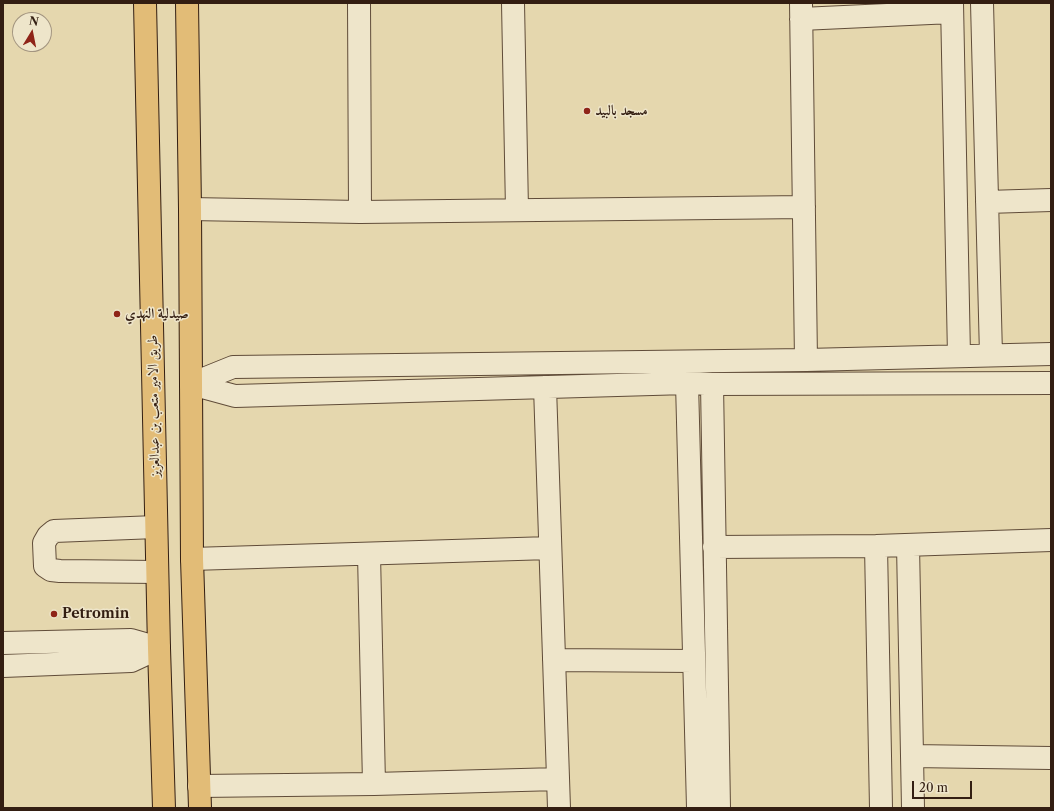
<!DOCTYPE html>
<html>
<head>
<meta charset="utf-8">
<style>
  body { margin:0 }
  #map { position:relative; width:1054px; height:811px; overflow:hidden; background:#e5d7ae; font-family:"Libre Caslon Text",serif }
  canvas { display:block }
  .frame { position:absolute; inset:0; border:4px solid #331e12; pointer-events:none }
  .north { position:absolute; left:12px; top:12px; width:40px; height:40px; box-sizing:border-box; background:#eee5ca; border:1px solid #a39580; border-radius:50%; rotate:10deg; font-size:11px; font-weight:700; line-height:16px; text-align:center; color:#331e12 }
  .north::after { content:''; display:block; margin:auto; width:14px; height:18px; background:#8f2418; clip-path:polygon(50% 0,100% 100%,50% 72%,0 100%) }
  .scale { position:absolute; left:912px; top:781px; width:60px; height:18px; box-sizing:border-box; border:2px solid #331e12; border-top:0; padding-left:5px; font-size:12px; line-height:14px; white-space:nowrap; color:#331e12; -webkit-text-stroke:3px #eee5ca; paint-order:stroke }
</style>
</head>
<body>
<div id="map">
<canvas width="1054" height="811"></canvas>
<div class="frame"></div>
<div class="north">N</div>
<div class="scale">20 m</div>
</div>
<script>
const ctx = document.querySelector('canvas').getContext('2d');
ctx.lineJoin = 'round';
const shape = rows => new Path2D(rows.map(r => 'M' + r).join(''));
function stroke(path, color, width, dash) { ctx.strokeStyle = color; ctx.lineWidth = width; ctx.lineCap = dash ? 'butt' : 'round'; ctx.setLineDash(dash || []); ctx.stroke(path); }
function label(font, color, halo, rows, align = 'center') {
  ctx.font = font + ' "Libre Caslon Text",Amiri,serif'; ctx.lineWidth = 3; ctx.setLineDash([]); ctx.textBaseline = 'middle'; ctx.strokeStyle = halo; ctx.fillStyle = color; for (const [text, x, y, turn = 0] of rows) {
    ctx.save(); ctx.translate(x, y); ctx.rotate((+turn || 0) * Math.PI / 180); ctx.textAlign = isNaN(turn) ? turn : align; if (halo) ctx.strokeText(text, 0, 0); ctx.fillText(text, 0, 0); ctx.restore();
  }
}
const minor = shape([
  [359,3,360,212],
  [513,3,517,210],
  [801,3,806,360],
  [952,3,959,356],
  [982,3,991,355],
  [801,19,952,12],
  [987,202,1051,200],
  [190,209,360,212,804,207],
  [687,383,698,808],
  [191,384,233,367,806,360,1051,354],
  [191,384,235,396,687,383,712,384,1051,383],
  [712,384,719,808],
  [545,387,559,808],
  [156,527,54,531,48,536,44,543,45,566,51,570,60,571,157,572],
  [908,545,913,808],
  [876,546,881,808],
  [714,547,876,546,1051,540],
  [369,554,374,784],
  [192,559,550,548],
  [3,643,131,640,159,648],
  [554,660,694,661],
  [3,666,131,661,159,648],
  [912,756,1051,758],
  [199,786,374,784,558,779]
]);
const major = shape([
  [145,3,159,648,164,808],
  [187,3,190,209,192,559,200,808]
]);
const markers = [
  [587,111,4,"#8f2418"],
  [117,314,4,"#8f2418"],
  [54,614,4,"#8f2418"]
];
const poiNames = [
  ["مسجد بالبيد",595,111],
  ["صيدلية النهدي",125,314],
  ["Petromin",62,614]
];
const streetNames = [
  ["طريق الامير متعب بن عبدالعزيز",154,406,-91]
];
stroke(minor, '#604c39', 24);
stroke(major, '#331e12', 24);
stroke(minor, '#eee5ca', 22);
stroke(major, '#e2bc77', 22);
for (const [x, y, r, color] of markers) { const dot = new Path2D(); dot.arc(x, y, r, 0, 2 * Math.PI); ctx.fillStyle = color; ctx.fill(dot); stroke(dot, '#eee5ca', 1.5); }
label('bold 14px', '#331e12', '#eee5ca', poiNames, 'left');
label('14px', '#331e12', '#eee5ca', streetNames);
</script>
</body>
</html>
